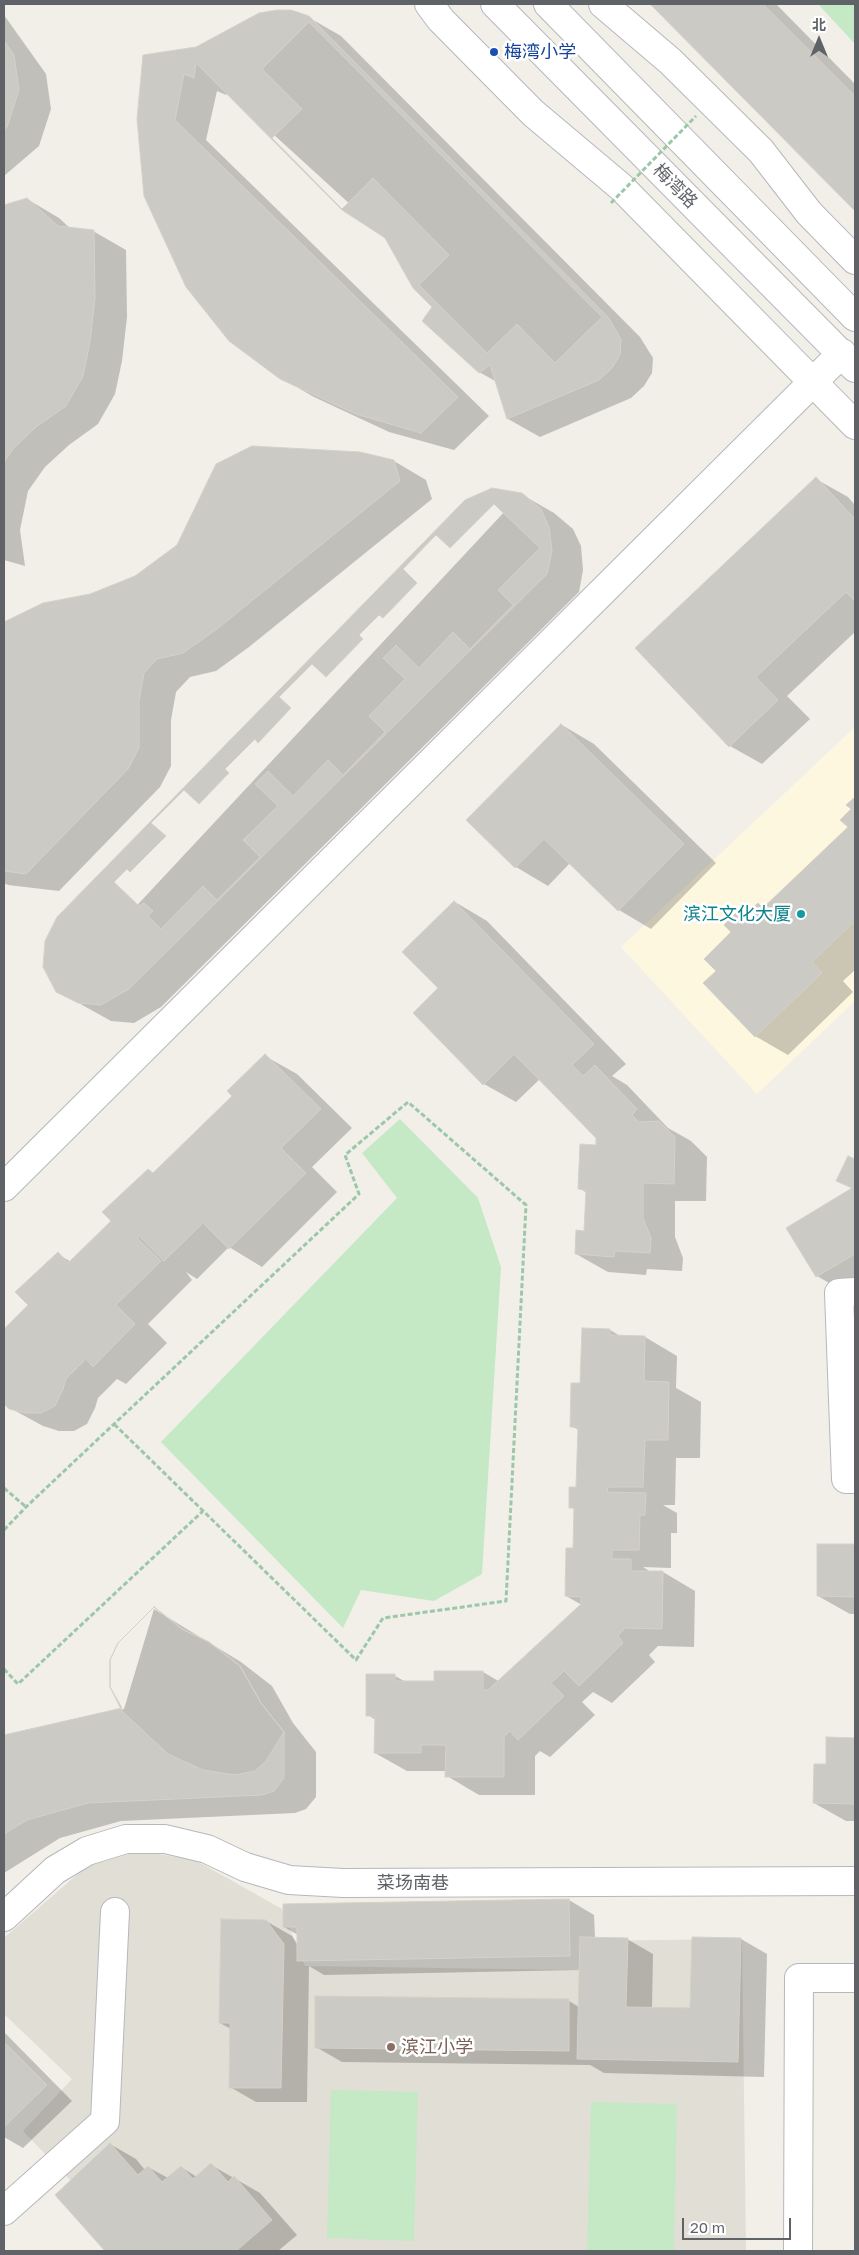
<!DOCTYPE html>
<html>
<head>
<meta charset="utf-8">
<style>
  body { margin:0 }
  #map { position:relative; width:859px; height:2255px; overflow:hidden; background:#f1efe8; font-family:"Golos Text","Noto Sans SC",sans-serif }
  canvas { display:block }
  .frame { position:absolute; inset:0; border:5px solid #5f6368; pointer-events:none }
  .north { position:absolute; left:794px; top:15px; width:50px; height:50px; -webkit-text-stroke:4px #fff; paint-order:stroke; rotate:0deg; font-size:14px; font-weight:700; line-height:20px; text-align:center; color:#5f6368 }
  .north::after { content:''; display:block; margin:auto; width:18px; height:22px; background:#5f6368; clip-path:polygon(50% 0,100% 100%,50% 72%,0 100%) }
  .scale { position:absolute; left:682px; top:2218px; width:109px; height:22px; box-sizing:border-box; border:2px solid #5f6368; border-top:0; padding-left:6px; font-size:15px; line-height:18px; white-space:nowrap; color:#5f6368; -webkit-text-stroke:4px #fff; paint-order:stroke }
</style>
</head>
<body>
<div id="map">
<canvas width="859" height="2255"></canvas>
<div class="frame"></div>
<div class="north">北</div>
<div class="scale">20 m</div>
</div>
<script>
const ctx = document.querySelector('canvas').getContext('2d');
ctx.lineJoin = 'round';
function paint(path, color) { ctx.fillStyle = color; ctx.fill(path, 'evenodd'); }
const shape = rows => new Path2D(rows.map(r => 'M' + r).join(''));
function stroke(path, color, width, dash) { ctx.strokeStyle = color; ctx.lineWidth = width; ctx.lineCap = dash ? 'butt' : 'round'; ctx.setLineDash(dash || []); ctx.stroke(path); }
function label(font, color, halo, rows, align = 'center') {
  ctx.font = font + ' "Golos Text","Noto Sans SC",sans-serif'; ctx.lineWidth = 5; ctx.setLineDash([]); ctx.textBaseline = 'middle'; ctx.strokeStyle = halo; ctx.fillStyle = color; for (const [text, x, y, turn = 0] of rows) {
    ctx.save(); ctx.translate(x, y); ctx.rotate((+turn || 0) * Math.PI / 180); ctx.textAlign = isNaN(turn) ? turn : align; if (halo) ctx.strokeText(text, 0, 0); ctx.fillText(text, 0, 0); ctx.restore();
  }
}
const commercial = shape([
  [855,727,855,1001,757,1094,621,947]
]);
const education = shape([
  [139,1851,195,1860,282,1909,305,1966,579,1970,581,1941,742,1939,746,2251,139,2251,23,2131,72,2079,4,2014,4,1938,87,1866]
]);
const green = shape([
  [818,4,855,4,855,44],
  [400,1119,478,1198,501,1267,482,1574,434,1601,361,1590,343,1628,161,1442,397,1198,362,1153],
  [331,2090,418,2092,414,2241,327,2238],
  [591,2102,677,2104,674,2251,587,2250]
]);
const shadow = shape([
  [651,4,776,4,855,84,855,209],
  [4,15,46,74,51,109,39,146,4,176],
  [308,17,341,36,640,337,653,358,652,373,644,386,631,398,540,437,508,419,497,382,479,372,386,237,227,92,226,95,217,91,206,140,489,416,454,450,389,432,314,397,281,378,138,119,197,48],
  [27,199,59,218,71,229,93,231,126,250,127,317,122,361,115,394,98,424,69,445,45,467,28,491,20,530,25,566,4,560,4,207],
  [394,461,426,480,432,499,249,647,216,671,190,677,176,692,171,720,171,766,160,787,59,891,8,885,4,883,4,624,44,604,91,595,135,577],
  [816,479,848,497,855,505,855,632,787,696,810,719,762,764,730,746],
  [521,494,554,513,573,529,581,546,583,570,579,592,161,1007,134,1023,111,1021,57,991],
  [562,725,594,744,716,863,651,929,619,910,570,863,548,886,516,867,468,820],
  [855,798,855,970,843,981,853,992,788,1055,755,1036,718,971,733,932,739,912,745,916,758,904,765,908,849,827,853,809,848,805],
  [455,902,487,921,626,1064,612,1076,627,1085,668,1128,691,1141,707,1157,706,1201,675,1201,675,1237,683,1258,682,1271,647,1269,646,1275,608,1272,576,1254,585,1232,587,1193,579,1188,597,1147,598,1138,540,1079,516,1102,484,1084,439,988],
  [265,1056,297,1074,352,1128,312,1167,337,1192,262,1267,229,1247,197,1279,186,1272,192,1280,148,1324,167,1343,126,1384,117,1379,98,1398,95,1408,87,1424,74,1431,59,1431,43,1426,10,1408,4,1403,4,1331,30,1305,58,1254,71,1262,113,1221,154,1174,234,1096],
  [849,1158,855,1161,855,1284,843,1291,817,1276,853,1189,838,1180],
  [583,1329,610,1330,622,1337,645,1337,677,1356,676,1388,701,1402,700,1458,676,1458,675,1505,663,1505,677,1513,677,1533,671,1533,671,1568,643,1567,651,1572,663,1572,695,1591,694,1647,658,1646,649,1655,655,1662,612,1703,593,1692,582,1702,595,1715,550,1757,540,1751,535,1756,535,1795,479,1795,447,1776,447,1771,407,1771,375,1753,376,1720,368,1715,395,1676,406,1682,435,1682,483,1672,500,1682,582,1605,566,1596,574,1550,576,1510,570,1507,578,1488,579,1430,571,1426,581,1384],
  [819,1545,855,1545,855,1614,850,1614,818,1596],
  [154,1609,241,1662,272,1686,293,1723,316,1752,316,1797,306,1809,295,1813,121,1821,60,1838,4,1873,4,1736,124,1709],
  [827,1739,855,1739,855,1821,846,1821,814,1803,827,1766],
  [569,1900,594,1915,595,1938,627,1939,653,1954,652,2008,692,2009,741,1939,767,1954,764,2077,604,2073,590,2065,342,2062,316,2047,316,1998,569,2001,579,2007,580,1970,324,1975,309,1966,307,2102,256,2102,230,2087,231,2029,220,2023,266,1921,292,1936,298,1945,298,1935,284,1927],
  [4,2032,72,2101,23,2148,4,2137],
  [110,2144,136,2159,145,2170,148,2167,168,2178,181,2167,197,2177,211,2165,260,2193,297,2235,278,2251,107,2251,57,2195]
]);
const building = shape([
  [650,4,763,4,855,96,855,211,650,4],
  [277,10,291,10,309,16,608,317,621,339,620,355,612,368,599,380,507,419,490,365,479,373,422,321,432,307,413,288,385,238,342,210,196,63,194,78,184,74,175,120,458,397,421,433,356,414,280,379,229,341,186,287,144,196,137,119,143,55,196,47,259,13,277,10],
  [309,22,602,317,555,363,517,324,487,353,419,285,449,255,373,178,342,209,272,138,302,109,262,69,309,22],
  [4,41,14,55,19,90,7,127,4,130,4,41],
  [27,198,58,226,94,230,95,298,90,342,83,376,66,406,36,427,13,449,4,462,4,205,27,198],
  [252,446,360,452,394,460,400,481,217,629,183,653,157,659,144,673,139,701,139,748,128,769,26,874,4,871,4,622,43,603,90,594,135,576,177,545,216,464,252,446],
  [816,477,855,519,855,601,846,592,756,677,778,700,729,747,635,648,816,477],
  [492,488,522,493,541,509,549,527,552,551,547,574,129,989,101,1005,78,1003,56,992,43,967,45,941,57,917,465,500,492,488],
  [494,504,540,548,498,590,513,605,470,649,453,632,419,668,396,645,383,658,405,679,369,716,385,732,343,775,328,760,293,796,268,771,255,784,278,806,243,840,260,857,217,900,203,886,161,929,148,916,153,911,144,903,139,906,114,882,127,869,130,872,166,836,151,823,184,790,199,804,229,773,225,769,255,739,258,743,291,708,279,697,312,664,326,677,363,639,359,635,379,615,383,618,417,583,403,569,436,535,450,548,494,504],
  [561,724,684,844,618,911,544,839,515,868,466,820,561,724],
  [855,797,855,921,812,962,822,973,755,1037,703,983,716,971,704,959,731,932,724,925,738,911,743,917,758,903,763,908,848,827,840,820,851,809,846,805,855,797],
  [454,901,594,1044,572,1065,583,1076,595,1065,637,1109,632,1115,639,1122,659,1121,675,1137,674,1184,643,1183,643,1218,651,1238,650,1253,615,1251,614,1257,575,1254,576,1230,584,1231,586,1190,578,1189,580,1144,596,1145,596,1138,514,1054,483,1085,413,1013,438,988,402,952,454,901],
  [265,1054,321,1109,281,1148,306,1173,229,1249,203,1223,164,1261,139,1236,137,1238,161,1261,116,1305,135,1324,93,1367,86,1359,66,1379,63,1389,55,1406,41,1413,26,1413,9,1409,4,1404,4,1329,28,1305,15,1292,58,1252,68,1263,111,1221,102,1212,148,1169,153,1173,232,1096,227,1091,265,1054],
  [848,1156,855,1159,855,1254,816,1277,786,1228,852,1188,836,1181,848,1156],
  [582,1328,610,1329,610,1335,645,1336,644,1381,669,1382,668,1440,645,1440,643,1487,608,1487,607,1492,646,1493,645,1515,640,1515,639,1550,612,1550,612,1559,631,1559,631,1571,663,1571,662,1629,625,1628,618,1636,623,1643,579,1686,564,1671,551,1683,564,1696,518,1740,510,1731,504,1737,504,1777,445,1777,446,1745,421,1745,421,1753,374,1753,375,1716,366,1716,366,1674,395,1674,395,1681,434,1681,434,1671,483,1671,483,1690,488,1690,581,1604,581,1597,565,1596,566,1548,573,1548,574,1508,569,1508,569,1487,576,1487,578,1427,570,1427,571,1383,580,1383,582,1328],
  [817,1544,855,1544,855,1597,817,1596,817,1544],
  [154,1607,182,1629,209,1642,240,1666,261,1703,284,1732,284,1778,274,1791,262,1795,88,1803,27,1820,4,1834,4,1735,122,1708,110,1687,110,1660,118,1643,154,1607],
  [154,1607,182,1629,209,1642,240,1666,261,1703,284,1732,266,1761,255,1771,235,1775,203,1770,168,1754,122,1711,110,1687,110,1660,118,1643,154,1607],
  [826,1737,855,1738,855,1804,813,1803,814,1764,826,1764,826,1737],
  [569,1899,570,1956,297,1961,297,1927,283,1927,283,1904,569,1899],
  [221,1919,266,1920,284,1944,281,2088,229,2088,230,2023,219,2023,221,1919],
  [580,1937,628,1938,626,2007,690,2008,692,1937,741,1938,738,2062,577,2059,580,1937],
  [315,1996,569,1999,569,2051,315,2048,315,1996],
  [4,2042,47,2085,4,2127,4,2042],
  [110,2143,138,2175,148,2166,162,2182,181,2166,193,2179,211,2163,228,2182,234,2176,272,2220,236,2251,105,2251,55,2195,110,2143]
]);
const path = shape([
  [4,1488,26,1507],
  [4,1530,26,1507,114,1424,359,1194,345,1155,408,1102,526,1205,506,1601,383,1618,356,1660,114,1424],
  [4,1669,18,1684,203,1511]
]);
const minor = shape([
  [429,4,441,20,533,113,621,187,855,425],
  [495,4,855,368],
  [548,4,855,317],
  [603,4,670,61,761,151,809,213,855,260],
  [4,1187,842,353],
  [855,1292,839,1293,846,1479,855,1479],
  [4,1917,55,1870,87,1851,126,1839,165,1839,207,1849,245,1867,289,1880,343,1883,855,1881],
  [4,2211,105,2121,115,1912],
  [798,2251,799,1978,855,1978]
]);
const pathBridge = shape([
  [611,203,696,116]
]);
const markers = [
  [494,52,5,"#1a4fb4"],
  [801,914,5,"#0f9aa8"],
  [391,2047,5,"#8d6e63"]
];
const transitNames = [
  ["梅湾小学",504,52]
];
const streetNames = [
  ["梅湾路",675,186,45],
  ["菜场南巷",413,1883]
];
const cultureNames = [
  ["滨江文化大厦",791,914]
];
const educationNames = [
  ["滨江小学",401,2047]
];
paint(commercial, '#fef7e0');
paint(education, '#e1ded6');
paint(green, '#c5e8c5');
paint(shadow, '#0003');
paint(building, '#cccac5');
stroke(building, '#d6d1c6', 1);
stroke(minor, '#b5b8bc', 30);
stroke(path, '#9cc7a9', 3, [5, 2.5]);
stroke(minor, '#fff', 28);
stroke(pathBridge, '#9cc7a9', 3, [5, 2.5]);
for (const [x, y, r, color] of markers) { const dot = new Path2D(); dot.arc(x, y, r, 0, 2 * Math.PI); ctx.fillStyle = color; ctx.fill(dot); stroke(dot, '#fff', 2); }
label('18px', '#164399', '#fff', transitNames, 'left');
label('18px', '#5f6368', '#fff', streetNames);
label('18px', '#0d838f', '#fff', cultureNames, 'right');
label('18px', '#785e54', '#fff', educationNames, 'left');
</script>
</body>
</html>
